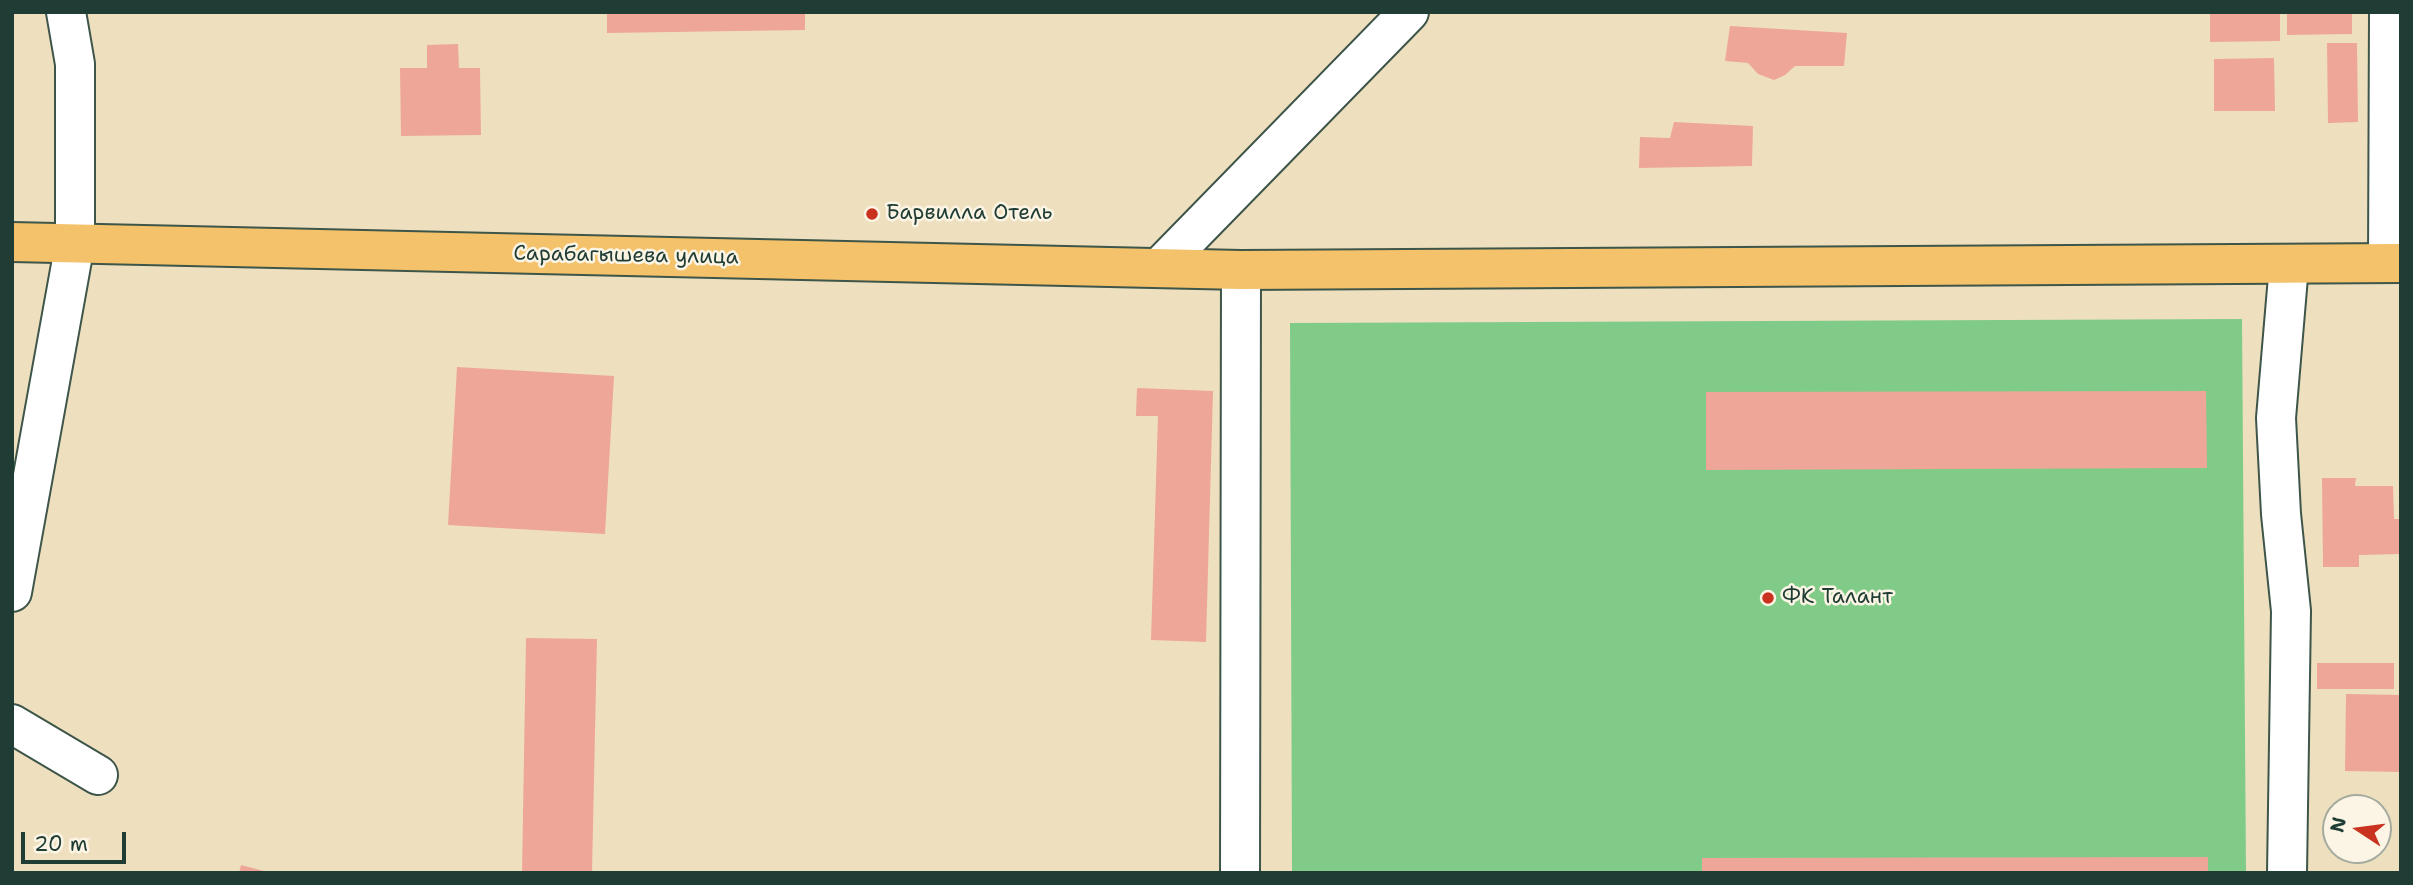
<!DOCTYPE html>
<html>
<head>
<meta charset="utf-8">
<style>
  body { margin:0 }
  #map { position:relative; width:2413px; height:885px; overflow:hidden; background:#eee0bf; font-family:"Shantell Sans",sans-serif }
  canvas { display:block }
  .frame { position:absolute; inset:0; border:14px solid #1f3d34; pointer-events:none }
  .north { position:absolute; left:2322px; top:794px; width:70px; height:70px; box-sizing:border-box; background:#fcf5e5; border:2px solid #a4ab9e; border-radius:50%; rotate:283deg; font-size:19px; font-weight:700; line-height:28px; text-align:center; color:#1f3d34 }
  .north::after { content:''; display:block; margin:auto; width:24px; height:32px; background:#c8321e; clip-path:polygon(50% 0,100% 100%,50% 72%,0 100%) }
  .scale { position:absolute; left:21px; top:832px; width:105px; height:32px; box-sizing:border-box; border:4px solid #1f3d34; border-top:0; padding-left:9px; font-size:21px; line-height:24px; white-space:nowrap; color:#1f3d34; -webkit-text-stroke:5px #fcf5e5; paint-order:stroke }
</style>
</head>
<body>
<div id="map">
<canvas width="2413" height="885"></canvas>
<div class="frame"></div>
<div class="north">N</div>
<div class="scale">20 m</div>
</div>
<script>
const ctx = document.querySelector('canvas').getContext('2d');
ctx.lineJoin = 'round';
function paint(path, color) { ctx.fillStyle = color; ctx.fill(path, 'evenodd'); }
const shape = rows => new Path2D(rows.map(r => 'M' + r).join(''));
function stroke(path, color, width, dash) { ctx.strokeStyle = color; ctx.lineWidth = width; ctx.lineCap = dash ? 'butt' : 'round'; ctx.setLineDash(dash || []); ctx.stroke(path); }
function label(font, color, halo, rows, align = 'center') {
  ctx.font = font + ' "Shantell Sans",sans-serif'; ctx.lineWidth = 5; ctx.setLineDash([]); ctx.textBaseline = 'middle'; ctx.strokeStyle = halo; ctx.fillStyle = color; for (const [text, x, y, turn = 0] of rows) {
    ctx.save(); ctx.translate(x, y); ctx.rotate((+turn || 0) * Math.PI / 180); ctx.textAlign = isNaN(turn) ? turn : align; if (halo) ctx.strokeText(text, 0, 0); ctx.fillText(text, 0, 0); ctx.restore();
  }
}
const green = shape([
  [2242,319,2246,873,1292,873,1290,323]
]);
const building = shape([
  [607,12,805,12,805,30,607,33],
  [2210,12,2280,12,2280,41,2210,42],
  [2287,12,2352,12,2352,34,2287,35],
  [1730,26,1847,33,1844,66,1795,66,1785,75,1774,80,1758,74,1748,63,1725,61],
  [2327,43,2357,43,2358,122,2328,123],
  [458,44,459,68,480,68,481,135,401,136,400,68,427,68,427,45],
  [2274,58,2275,111,2214,111,2214,59],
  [1674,122,1753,126,1752,166,1639,168,1640,137,1670,138],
  [457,367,614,376,605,534,448,525],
  [1137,388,1213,391,1206,642,1151,640,1158,416,1136,416],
  [2206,391,2207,468,1706,470,1706,392],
  [2322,478,2356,478,2355,486,2393,486,2394,519,2401,519,2401,554,2359,555,2359,567,2323,567],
  [526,638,597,639,592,873,522,873],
  [2317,663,2394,663,2394,689,2317,689],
  [2346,694,2401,695,2401,772,2345,771],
  [2208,857,2208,873,1702,873,1702,858],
  [241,865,268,872,268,873,239,873]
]);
const minor = shape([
  [2388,263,2389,12],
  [1159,268,1409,12],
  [12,592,75,243,75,64,66,12],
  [12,724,98,775],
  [1240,873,1241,270],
  [2287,873,2291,611,2281,514,2276,418,2289,265]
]);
const major = shape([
  [12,242,1241,270,2401,263]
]);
const markers = [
  [872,214,7,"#c8321e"],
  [1768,598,7,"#c8321e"]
];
const poiNames = [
  ["Барвилла Отель",886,214],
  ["ФК Талант",1782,598]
];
const streetNames = [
  ["Сарабагышева улица",626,256,1]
];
paint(green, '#81cb88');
paint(building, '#eea699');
stroke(minor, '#3e5549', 42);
stroke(major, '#3e5549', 42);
stroke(minor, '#fff', 38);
stroke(major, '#f3c26a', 38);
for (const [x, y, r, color] of markers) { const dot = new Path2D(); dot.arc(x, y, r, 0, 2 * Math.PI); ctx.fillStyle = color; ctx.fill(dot); stroke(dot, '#fcf5e5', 2.5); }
label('21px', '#1f3d34', '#fcf5e5', poiNames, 'left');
label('21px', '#1f3d34', '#fcf5e5', streetNames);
</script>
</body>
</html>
